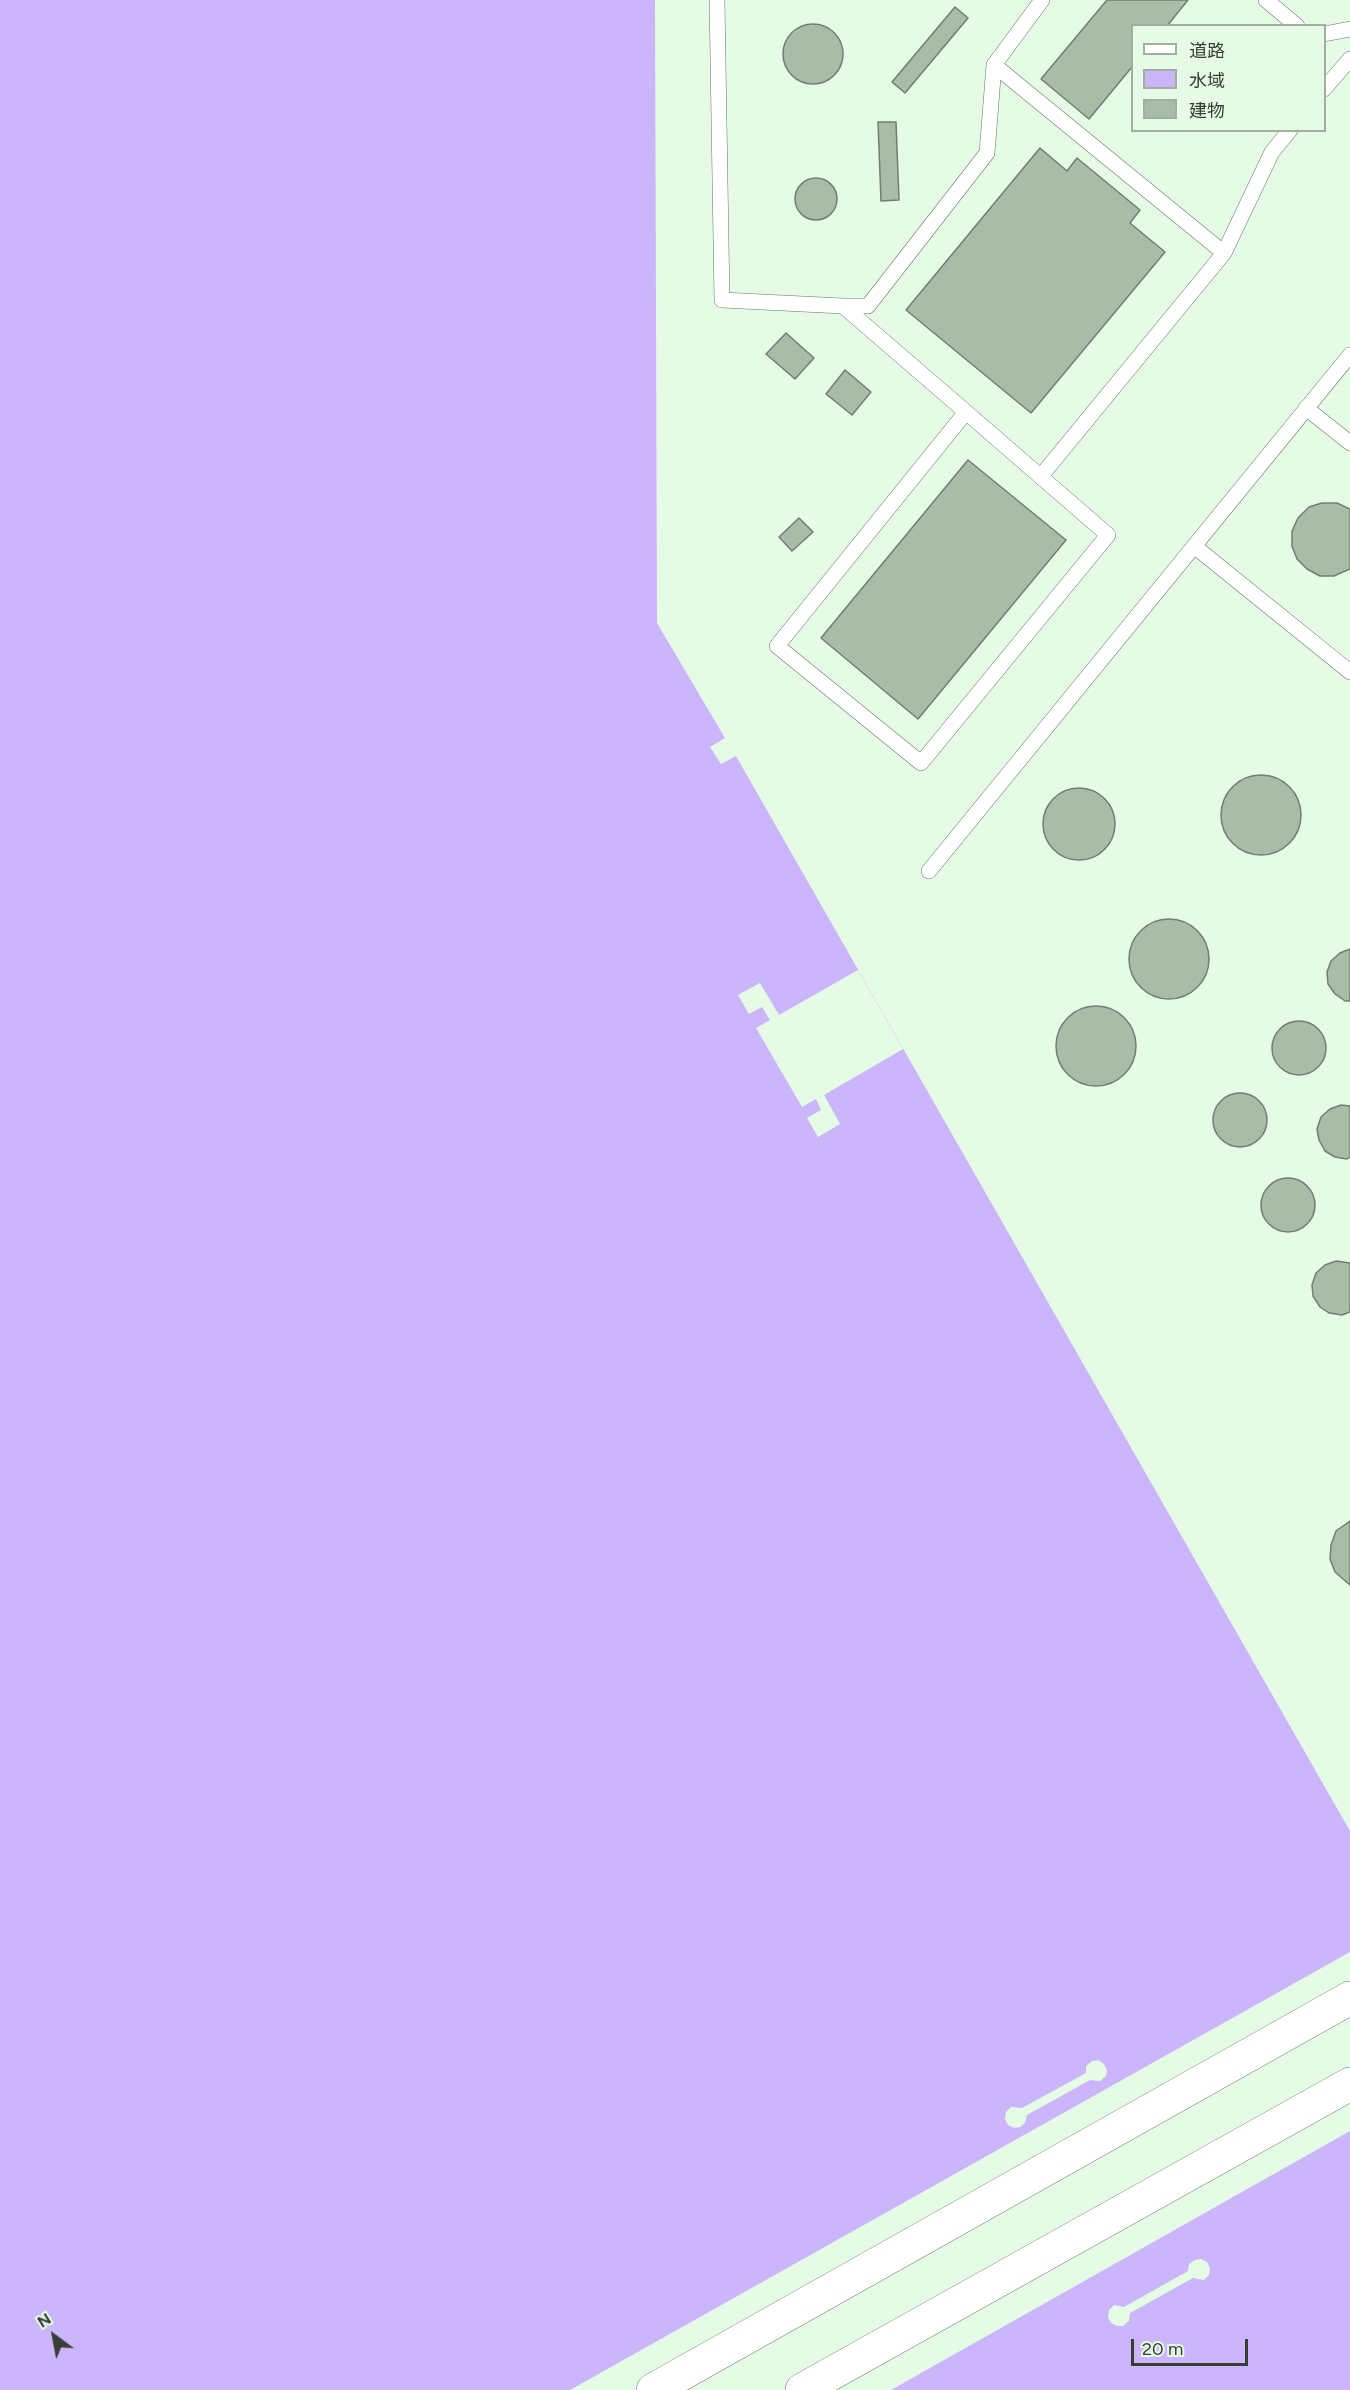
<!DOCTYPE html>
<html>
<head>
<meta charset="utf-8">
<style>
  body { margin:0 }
  #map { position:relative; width:1350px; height:2390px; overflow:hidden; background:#e6fbe6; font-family:Figtree,"Noto Sans JP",sans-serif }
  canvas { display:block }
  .legend { position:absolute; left:1131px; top:24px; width:195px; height:108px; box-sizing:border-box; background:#e6fbe6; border:2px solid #a0afa0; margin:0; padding:8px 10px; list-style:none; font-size:18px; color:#363e36 }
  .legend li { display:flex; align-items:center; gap:12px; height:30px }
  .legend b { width:30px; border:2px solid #a0afa0 }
  .north { position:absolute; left:24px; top:2306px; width:60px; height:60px; -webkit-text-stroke:4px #e6fbe6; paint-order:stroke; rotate:328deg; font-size:16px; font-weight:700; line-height:24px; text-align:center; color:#363e36 }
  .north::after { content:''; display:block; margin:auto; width:21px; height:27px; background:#363e36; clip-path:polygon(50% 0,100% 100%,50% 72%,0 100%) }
  .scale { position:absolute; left:1131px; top:2339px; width:117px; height:27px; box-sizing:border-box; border:3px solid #363e36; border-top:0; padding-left:8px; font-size:18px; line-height:21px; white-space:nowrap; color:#363e36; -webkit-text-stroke:4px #e6fbe6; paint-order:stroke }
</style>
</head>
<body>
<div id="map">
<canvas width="1350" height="2390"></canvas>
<ul class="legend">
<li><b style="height:8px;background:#fff"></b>道路</li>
<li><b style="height:16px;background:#ccb6fb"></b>水域</li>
<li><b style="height:16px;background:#a9bca8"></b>建物</li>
</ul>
<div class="north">N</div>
<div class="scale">20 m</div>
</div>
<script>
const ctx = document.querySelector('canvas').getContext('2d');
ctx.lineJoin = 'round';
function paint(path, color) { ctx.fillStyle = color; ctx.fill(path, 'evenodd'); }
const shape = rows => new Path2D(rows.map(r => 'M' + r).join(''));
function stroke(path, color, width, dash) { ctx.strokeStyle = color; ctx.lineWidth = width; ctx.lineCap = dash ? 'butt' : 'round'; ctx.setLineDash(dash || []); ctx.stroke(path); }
const water = shape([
  [0,0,655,0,657,623,725,738,710,747,721,764,736,756,1350,1831,1350,2390,0,2390]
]);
const pier = shape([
  [858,970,903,1049,824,1095,840,1124,818,1137,807,1118,821,1110,816,1099,802,1107,756,1028,770,1020,762,1007,749,1014,738,995,760,983,779,1015],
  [1350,1952,1350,2131,891,2390,570,2390],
  [1098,2060,1104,2064,1107,2070,1106,2076,1100,2081,1090,2080,1027,2115,1025,2123,1020,2127,1014,2128,1008,2125,1005,2119,1006,2112,1011,2107,1022,2108,1086,2073,1086,2066,1092,2061],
  [1201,2259,1207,2262,1210,2268,1209,2275,1204,2280,1193,2278,1130,2313,1129,2321,1123,2326,1117,2326,1111,2323,1108,2317,1109,2310,1114,2305,1124,2307,1188,2271,1189,2264,1195,2260]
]);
const building = shape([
  [1107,0,1188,0,1167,26,1132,26,1132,67,1089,119,1041,79,1107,0],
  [955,7,968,18,905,93,892,82,955,7],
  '783 54a30 30 0 1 1 60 0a30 30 0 1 1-60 0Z',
  [878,122,896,122,899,200,881,201,878,122],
  [1040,148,1067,171,1077,158,1140,210,1130,223,1165,252,1031,413,906,310,1040,148],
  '795 199a21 21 0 1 1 42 0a21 21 0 1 1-42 0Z',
  [786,333,814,358,795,379,766,354,786,333],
  [845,370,871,392,852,415,826,394,845,370],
  [968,460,1066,540,918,719,821,638,968,460],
  [1322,503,1337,503,1350,509,1350,569,1334,576,1320,576,1307,569,1297,559,1292,546,1292,531,1298,518,1309,507,1322,503],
  [799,518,813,532,792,551,779,537,799,518],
  '1221 815a40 40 0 1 1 80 0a40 40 0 1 1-80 0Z',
  '1043 824a36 36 0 1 1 72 0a36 36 0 1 1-72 0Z',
  '1129 959a40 40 0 1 1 80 0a40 40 0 1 1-80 0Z',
  [1350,949,1350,1001,1345,1001,1335,994,1328,984,1327,972,1331,961,1340,953,1350,949],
  '1056 1046a40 40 0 1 1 80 0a40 40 0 1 1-80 0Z',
  '1272 1048a27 27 0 1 1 54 0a27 27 0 1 1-54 0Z',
  '1213 1120a27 27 0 1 1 54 0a27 27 0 1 1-54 0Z',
  [1341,1105,1350,1106,1350,1157,1347,1159,1335,1157,1325,1151,1319,1140,1317,1129,1321,1117,1330,1109,1341,1105],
  '1261 1205a27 27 0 1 1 54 0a27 27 0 1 1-54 0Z',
  [1336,1261,1350,1263,1350,1312,1342,1315,1329,1313,1320,1307,1313,1296,1312,1285,1316,1273,1325,1265,1336,1261],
  [1350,1521,1350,1585,1335,1572,1330,1559,1331,1545,1336,1531,1350,1521]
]);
const service = shape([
  [717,0,722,300,843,306,868,306,987,153,994,65,1042,0],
  [1266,0,1297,26],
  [1324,34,1350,29],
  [994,65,1224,253],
  [1324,89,1350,59],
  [843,306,966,412,1108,535,921,763,777,646,966,412],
  [1306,408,1350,443],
  [1041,476,1224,253,1272,152,1290,130],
  [1194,546,1350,672],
  [929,871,1350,355]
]);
const tertiary = shape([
  [653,2390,1350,1998],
  [802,2390,1350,2084]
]);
paint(water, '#ccb6fb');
paint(pier, '#e6fbe6');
paint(building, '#a9bca8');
stroke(building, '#6e816e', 1.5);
stroke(service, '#647664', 16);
stroke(tertiary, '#647664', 34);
stroke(service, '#fff', 15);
stroke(tertiary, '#fff', 33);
</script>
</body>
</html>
